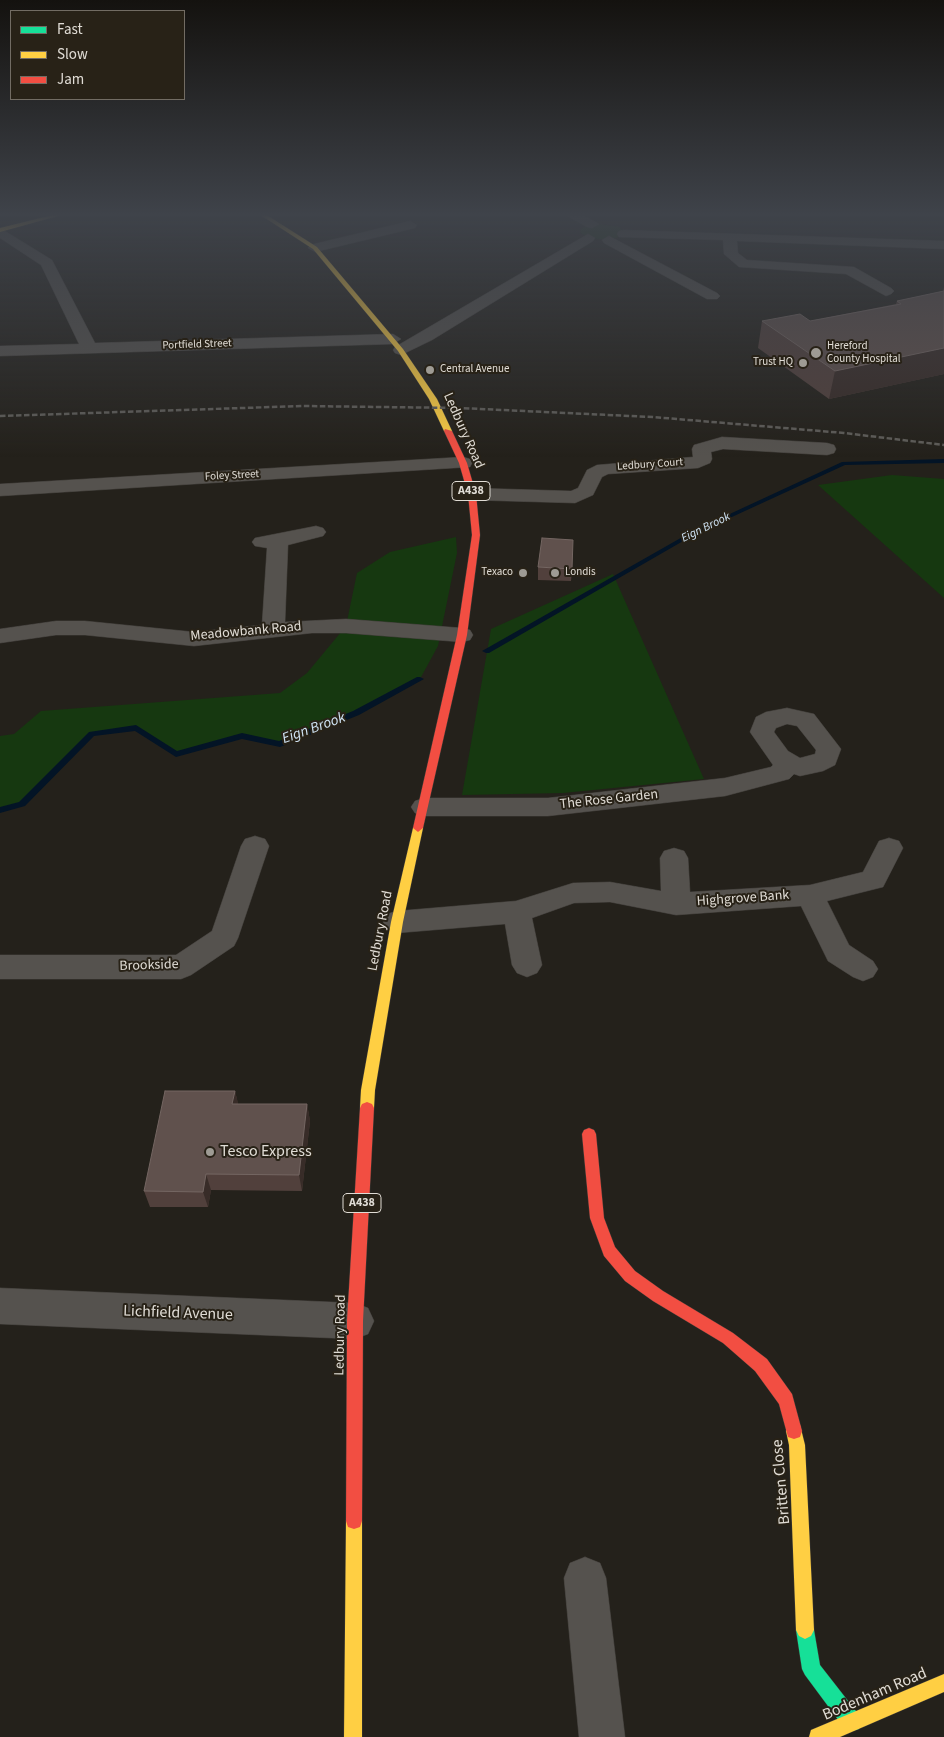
<!DOCTYPE html>
<html>
<head>
<meta charset="utf-8">
<style>
  body { margin:0 }
  #map { position:relative; width:944px; height:1737px; overflow:hidden; background:#24211b; font-family:"Source Sans 3",sans-serif }
  canvas { display:block }
  .legend { position:absolute; left:10px; top:10px; width:175px; height:90px; box-sizing:border-box; background:#282217; border:1px solid #726c63; margin:0; padding:6px 9px; list-style:none; font-size:15px; color:#e0dcd5 }
  .legend li { display:flex; align-items:center; gap:10px; height:25px }
  .legend b { width:25px; border:1px solid #726c63 }
</style>
</head>
<body>
<div id="map">
<canvas width="944" height="1737"></canvas>
<ul class="legend">
<li><b style="height:6px;background:#16e098"></b>Fast</li>
<li><b style="height:6px;background:#ffcf43"></b>Slow</li>
<li><b style="height:6px;background:#f24e42"></b>Jam</li>
</ul>
</div>
<script>
const ctx = document.querySelector('canvas').getContext('2d');
ctx.lineJoin = 'round';
function paint(path, color) { ctx.fillStyle = color; ctx.fill(path, 'evenodd'); }
const shape = rows => new Path2D(rows.map(r => 'M' + r).join(''));
function stroke(path, color, width, dash) { ctx.strokeStyle = color; ctx.lineWidth = width; ctx.lineCap = dash ? 'butt' : 'round'; ctx.setLineDash(dash || []); ctx.stroke(path); }
function label(font, color, halo, rows, align = 'center') {
  ctx.font = font + ' "Source Sans 3",sans-serif'; ctx.lineWidth = 4; ctx.setLineDash([]); ctx.textBaseline = 'middle'; ctx.strokeStyle = halo; ctx.fillStyle = color; for (const [text, x, y, turn = 0] of rows) {
    ctx.save(); ctx.translate(x, y); ctx.rotate((+turn || 0) * Math.PI / 180); ctx.textAlign = isNaN(turn) ? turn : align; if (halo) ctx.strokeText(text, 0, 0); ctx.fillText(text, 0, 0); ctx.restore();
  }
}
const green = shape([
  [602,224,619,227,624,232,622,236,609,240,588,238,581,233,580,230,586,226],
  [892,475,944,479,944,598,818,485],
  [456,537,457,553,438,646,420,679,356,713,280,744,242,736,176,754,136,728,92,734,22,804,0,810,0,736,14,734,41,711,280,693,307,673,346,626,357,573,390,552],
  [613,574,704,779,563,793,462,795,491,629]
]);
const stream = shape([
  [944,459,944,463,845,465,697,533,489,653,486,653,482,651,693,531,842,462,944,459],
  [417,677,420,677,424,679,359,715,280,747,242,739,176,757,135,731,94,736,25,806,0,813,0,807,19,802,89,732,136,725,177,751,242,733,279,741,353,711,417,677]
]);
const street = shape([
  [564,214,581,214,599,224,592,228,587,227,564,214],
  [410,221,417,225,415,228,315,252,308,248,310,245,410,221],
  [0,228,52,260,95,343,393,334,401,339,393,344,0,356,0,346,79,344,41,265,0,238,0,228],
  [624,230,944,241,944,249,737,241,738,253,747,260,854,267,891,288,894,291,891,294,886,296,846,274,739,267,724,254,723,240,619,237,617,234,619,231,624,230],
  [588,234,595,238,593,241,432,340,401,355,395,353,393,350,395,347,588,234],
  [609,236,717,293,720,296,717,299,707,299,604,243,602,240,609,236],
  [722,437,827,443,834,445,836,449,834,453,827,455,723,449,711,452,712,459,710,463,698,468,608,474,602,477,593,495,575,503,472,500,465,498,462,494,465,490,472,488,571,491,578,488,587,470,597,465,693,457,692,449,694,445,722,437],
  [463,457,470,459,472,463,470,467,0,496,0,484,463,457],
  [316,526,323,528,326,532,323,536,288,545,285,622,346,619,462,628,470,630,473,635,470,640,462,642,346,633,312,633,194,646,85,635,56,635,0,643,0,629,56,621,85,621,194,632,262,625,267,548,255,546,252,542,255,538,316,526],
  [787,708,814,714,841,749,835,765,823,771,800,776,794,774,789,779,725,796,548,816,424,816,415,813,411,807,415,801,424,798,548,798,725,778,771,767,773,765,750,732,756,717,766,712,787,708],
  [787,724,797,726,816,750,815,754,800,758,788,751,774,732,776,728,787,724],
  [255,836,265,839,269,846,238,938,234,946,191,975,181,979,0,979,0,955,176,955,212,931,241,846,245,839,255,836],
  [889,838,899,841,903,848,883,887,827,901,849,945,873,961,878,969,873,977,863,981,853,977,828,961,801,906,676,915,610,902,574,903,532,918,542,965,537,973,527,977,517,973,512,965,505,924,397,933,387,930,383,922,387,914,397,911,516,901,573,883,610,882,661,891,660,858,664,851,674,848,684,851,688,858,690,892,810,885,863,872,879,841,889,838],
  [0,1288,355,1303,368,1308,374,1321,368,1334,355,1339,0,1324,0,1288],
  [585,1557,600,1563,606,1578,625,1737,579,1737,564,1578,570,1563,585,1557]
]);
const fast = shape([
  [805,1621,811,1624,814,1630,820,1665,859,1715,861,1722,859,1729,852,1731,845,1729,805,1675,802,1669,796,1630,799,1624,805,1621]
]);
const slow = shape([
  [57,214,65,214,0,232,0,228,57,214],
  [259,214,265,214,317,247,403,349,437,399,452,431,451,433,444,431,429,399,398,351,313,249,259,214],
  [418,824,423,828,403,922,375,1090,374,1108,372,1112,367,1114,362,1112,360,1108,361,1090,391,922,413,828,418,824],
  [794,1423,800,1425,805,1445,814,1630,811,1636,805,1639,799,1636,796,1630,789,1445,786,1431,788,1425,794,1423],
  [354,1513,360,1515,362,1521,362,1737,344,1737,346,1521,348,1515,354,1513],
  [944,1674,944,1692,840,1737,809,1737,811,1730,944,1674]
]);
const jam = shape([
  [445,429,452,431,467,463,476,494,480,535,467,635,423,828,418,832,413,828,457,635,472,535,468,494,459,463,444,431,445,429],
  [367,1102,372,1104,374,1108,363,1321,362,1521,360,1527,354,1529,348,1527,346,1521,347,1321,360,1108,362,1104,367,1102],
  [589,1128,594,1130,596,1134,604,1218,615,1247,635,1271,663,1291,733,1333,767,1359,792,1394,802,1431,800,1437,794,1439,788,1437,779,1404,755,1371,723,1343,653,1301,625,1281,604,1256,590,1218,582,1134,584,1130,589,1128]
]);
const rail = shape([
  [0,416,303,406,459,408,653,417,844,433,944,445]
]);
const wall = shape([
  [944,287,944,374,829,399,758,348,762,321,810,321,896,304,897,301,943,291],
  [538,567,572,569,571,581,538,580],
  [235,1091,238,1104,307,1104,310,1121,302,1191,211,1190,208,1207,150,1207,144,1191]
]);
const shadedWall = shape([
  [944,348,944,374,829,399,835,371],
  [235,1091,239,1107,232,1104],
  [307,1104,310,1121,302,1191,299,1175],
  [206,1174,211,1190,208,1207,203,1192]
]);
const building = shape([
  [944,291,944,348,835,371,762,321,800,314,810,321,901,304,897,301,944,291],
  [542,538,573,540,572,569,538,567,542,538],
  [165,1091,235,1091,232,1104,307,1104,299,1175,206,1174,203,1192,144,1191,165,1091]
]);
const markers = [
  [816,353,6,"#9e9b94"],
  [803,363,5,"#9e9b94"],
  [430,370,5,"#9e9b94"],
  [523,573,5,"#9e9b94"],
  [555,573,5,"#9e9b94"],
  [210,1152,5,"#9e9b94"]
];
const farStreetnames = [
  ["Portfield Street",197,345,-2],
  ["Ledbury Court",650,465,-4],
  ["Foley Street",232,476,-3]
];
const farPoinames = [
  ["Hereford",827,347],
  ["County Hospital",827,360],
  ["Trust HQ",793,363,"right"],
  ["Central Avenue",440,370],
  ["Texaco",513,573,"right"],
  ["Londis",565,573]
];
const shields = [
  [471,491,38],
  [362,1203,38]
];
const shieldNames = [
  ["A438",471,491],
  ["A438",362,1203]
];
const farWaternames = [
  ["Eign Brook",706,528,-26]
];
const streetNames = [
  ["Ledbury Road",463,431,66],
  ["Meadowbank Road",246,632,-5],
  ["The Rose Garden",609,800,-6],
  ["Highgrove Bank",743,899,-4],
  ["Ledbury Road",381,931,-79],
  ["Brookside",149,966,-2],
  ["Ledbury Road",341,1335,-89]
];
const waterNames = [
  ["Eign Brook",314,729,-20]
];
const nearPoinames = [
  ["Tesco Express",220,1152]
];
const nearStreetnames = [
  ["Lichfield Avenue",178,1314,2],
  ["Britten Close",782,1482,-95],
  ["Bodenham Road",875,1695,-23]
];
paint(green, '#163810');
paint(stream, '#031426');
stroke(street, '#3f3c38', 1);
stroke(fast, '#3f3c38', 1);
stroke(slow, '#3f3c38', 1);
stroke(jam, '#3f3c38', 1);
paint(street, '#55524e');
paint(fast, '#16e098');
paint(slow, '#ffcf43');
paint(jam, '#f24e42');
stroke(rail, '#5e5c58', 2.5, [5.5, 2.5]);
paint(wall, '#51403c');
paint(shadedWall, '#382c28');
paint(building, '#60514d');
stroke(building, '#746662', 1);
const sky = ctx.createLinearGradient(0, 0, 0, 457);
sky.addColorStop(0, '#14120f');
sky.addColorStop(0.47, '#3f434a');
sky.addColorStop(1, '#3f434a00');
ctx.fillStyle = sky;
ctx.fillRect(0, 0, 944, 457);
for (const [x, y, r, color] of markers) { const dot = new Path2D(); dot.arc(x, y, r, 0, 2 * Math.PI); ctx.fillStyle = color; ctx.fill(dot); stroke(dot, '#282217', 2); }
label('11px', '#e0dcd5', '#282217', farStreetnames);
label('11px', '#e0dcd5', '#282217', farPoinames, 'left');
for (const [x, y, w] of shields) { const box = new Path2D(); box.roundRect(x - w / 2, y - 9.5, w, 19, 4); ctx.fillStyle = '#282217'; ctx.fill(box); stroke(box, '#e0dcd5', 1); }
label('bold 12px', '#e0dcd5', null, shieldNames);
label('italic 12px', '#d0e4f5', '#282217', farWaternames);
label('14px', '#e0dcd5', '#282217', streetNames);
label('italic 15px', '#d0e4f5', '#282217', waterNames);
label('16px', '#e0dcd5', '#282217', nearPoinames, 'left');
label('16px', '#e0dcd5', '#282217', nearStreetnames);
</script>
</body>
</html>
